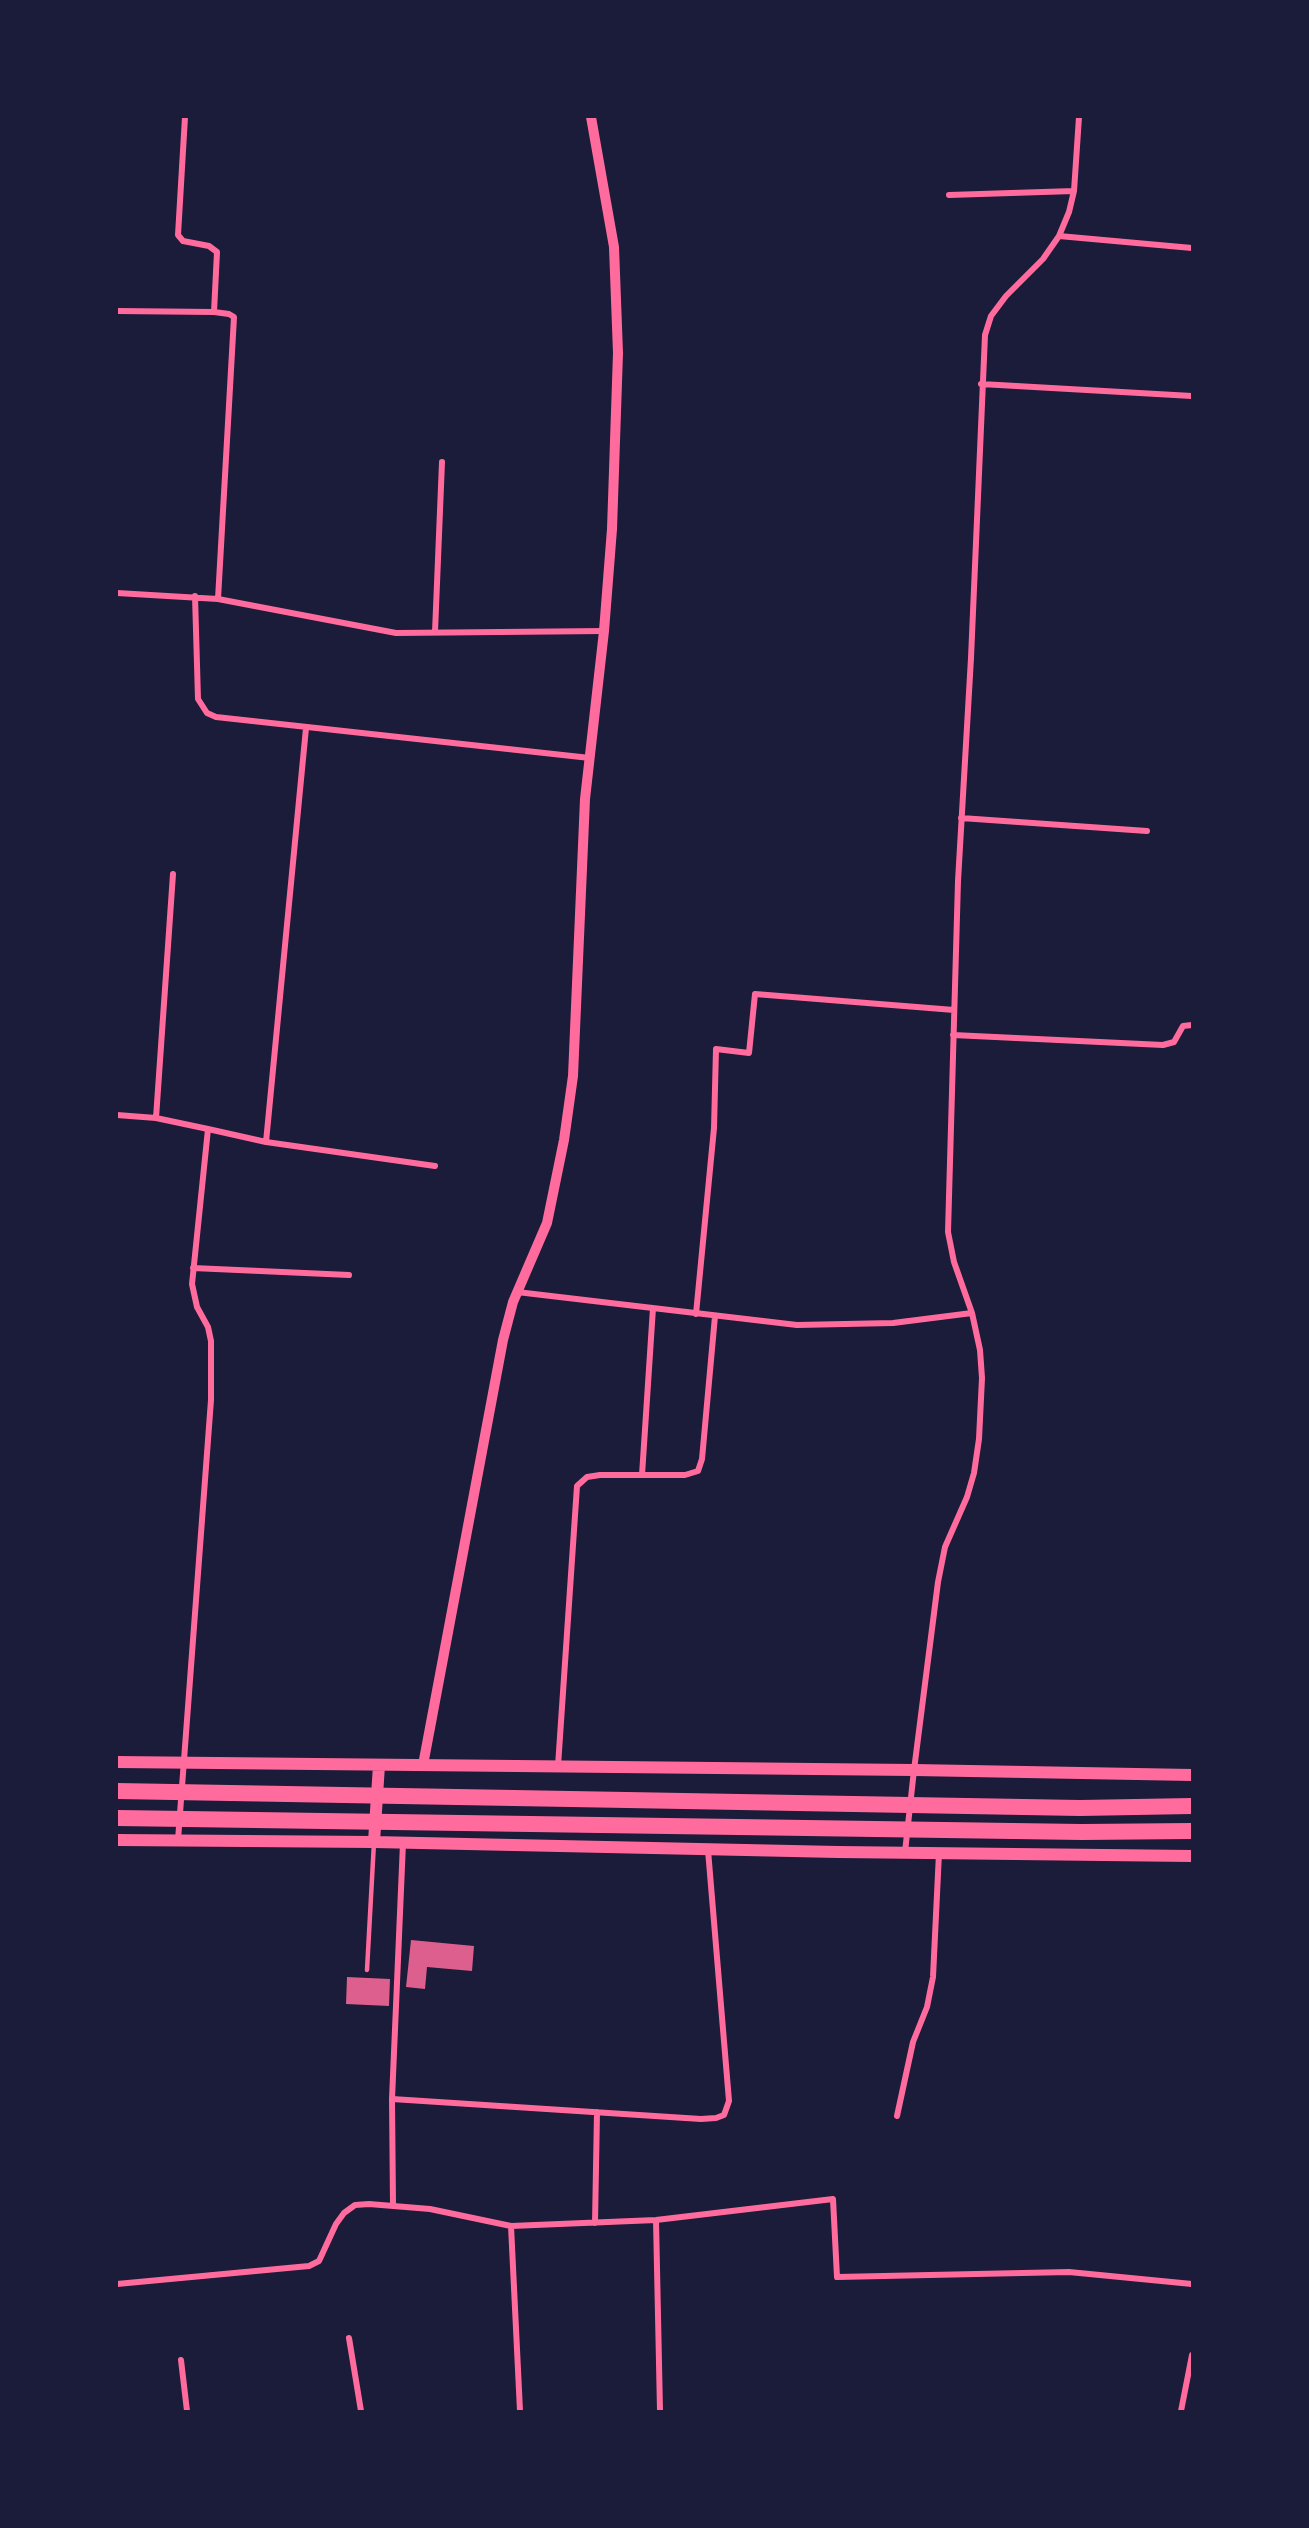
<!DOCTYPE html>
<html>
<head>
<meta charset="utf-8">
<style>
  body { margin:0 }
  #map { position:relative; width:1309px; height:2528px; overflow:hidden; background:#1b1b3a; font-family:Ubuntu,sans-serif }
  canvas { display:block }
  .frame { position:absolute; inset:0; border:118px solid #1b1b3a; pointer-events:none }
</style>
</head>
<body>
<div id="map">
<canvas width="1309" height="2528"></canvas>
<div class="frame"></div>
</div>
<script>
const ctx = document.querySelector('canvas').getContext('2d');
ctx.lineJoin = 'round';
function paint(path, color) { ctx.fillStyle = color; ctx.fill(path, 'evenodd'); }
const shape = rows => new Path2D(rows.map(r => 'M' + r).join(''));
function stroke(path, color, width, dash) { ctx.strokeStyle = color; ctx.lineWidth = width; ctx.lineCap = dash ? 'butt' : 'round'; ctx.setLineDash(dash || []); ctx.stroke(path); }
const building = shape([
  [411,1940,474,1946,472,1971,427,1967,425,1989,406,1987],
  [347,1977,390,1979,389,2006,346,2004]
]);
const service = shape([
  [367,1970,374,1842]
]);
const minor = shape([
  [185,117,178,235,183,241,209,246,217,252,214,312],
  [949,195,1074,191],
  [1059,236,1192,248],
  [117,311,214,312,229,314,234,317,218,599],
  [981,384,1192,396],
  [117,593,218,599,396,633,604,631],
  [195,596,198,699,207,713,216,717,590,758],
  [435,632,442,462],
  [961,818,1147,831],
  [953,1035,1163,1045,1174,1042,1183,1026,1192,1025],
  [117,1115,156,1118,208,1129,192,1284,197,1307,208,1327,211,1341,211,1400,178,1840],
  [156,1118,173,874],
  [208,1129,266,1142,435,1166],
  [266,1142,306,728],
  [193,1268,349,1275],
  [517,1292,797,1325,893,1323,972,1313],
  [696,1314,714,1128,716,1049,749,1053,755,994,954,1010],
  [642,1475,653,1308],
  [558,1766,577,1486,587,1477,600,1475,685,1475,698,1471,702,1459,715,1316],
  [403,1843,392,2099,701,2119,716,2118,724,2115,729,2101,708,1850],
  [905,1852,914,1770,938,1582,945,1547,967,1497,974,1473,979,1439,982,1378,980,1350,972,1313,954,1262,948,1232,958,881,971,658,985,335,991,316,1006,296,1043,259,1059,236,1069,212,1074,191,1079,117],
  [392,2099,393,2205],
  [897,2116,913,2042,927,2007,933,1977,939,1853],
  [656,2220,660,2411],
  [595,2223,597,2112],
  [511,2226,520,2411],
  [117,2284,309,2266,319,2261,336,2224,344,2213,355,2205,369,2204,430,2209,511,2226,656,2220,833,2199,837,2277,1069,2272,1192,2284],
  [349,2338,361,2411],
  [181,2360,187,2411],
  [1181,2411,1192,2355]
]);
const tertiary = shape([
  [423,1765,503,1340,513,1302,547,1223,564,1140,573,1076,585,799,604,631,612,529,618,353,614,247,591,117]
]);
const secondary = shape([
  [117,1762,914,1770,1192,1775],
  [117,1840,374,1842,838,1852,1192,1856],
  [374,1842,379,1765]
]);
const trunk = shape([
  [117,1791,1080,1808,1192,1806],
  [117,1818,1082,1832,1192,1831]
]);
paint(building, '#dd5f8e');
stroke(service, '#ff6b9d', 4.5);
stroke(minor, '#ff6b9d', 6);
stroke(tertiary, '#ff6b9d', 10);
stroke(secondary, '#ff6b9d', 12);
stroke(trunk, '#ff6b9d', 16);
</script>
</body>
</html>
